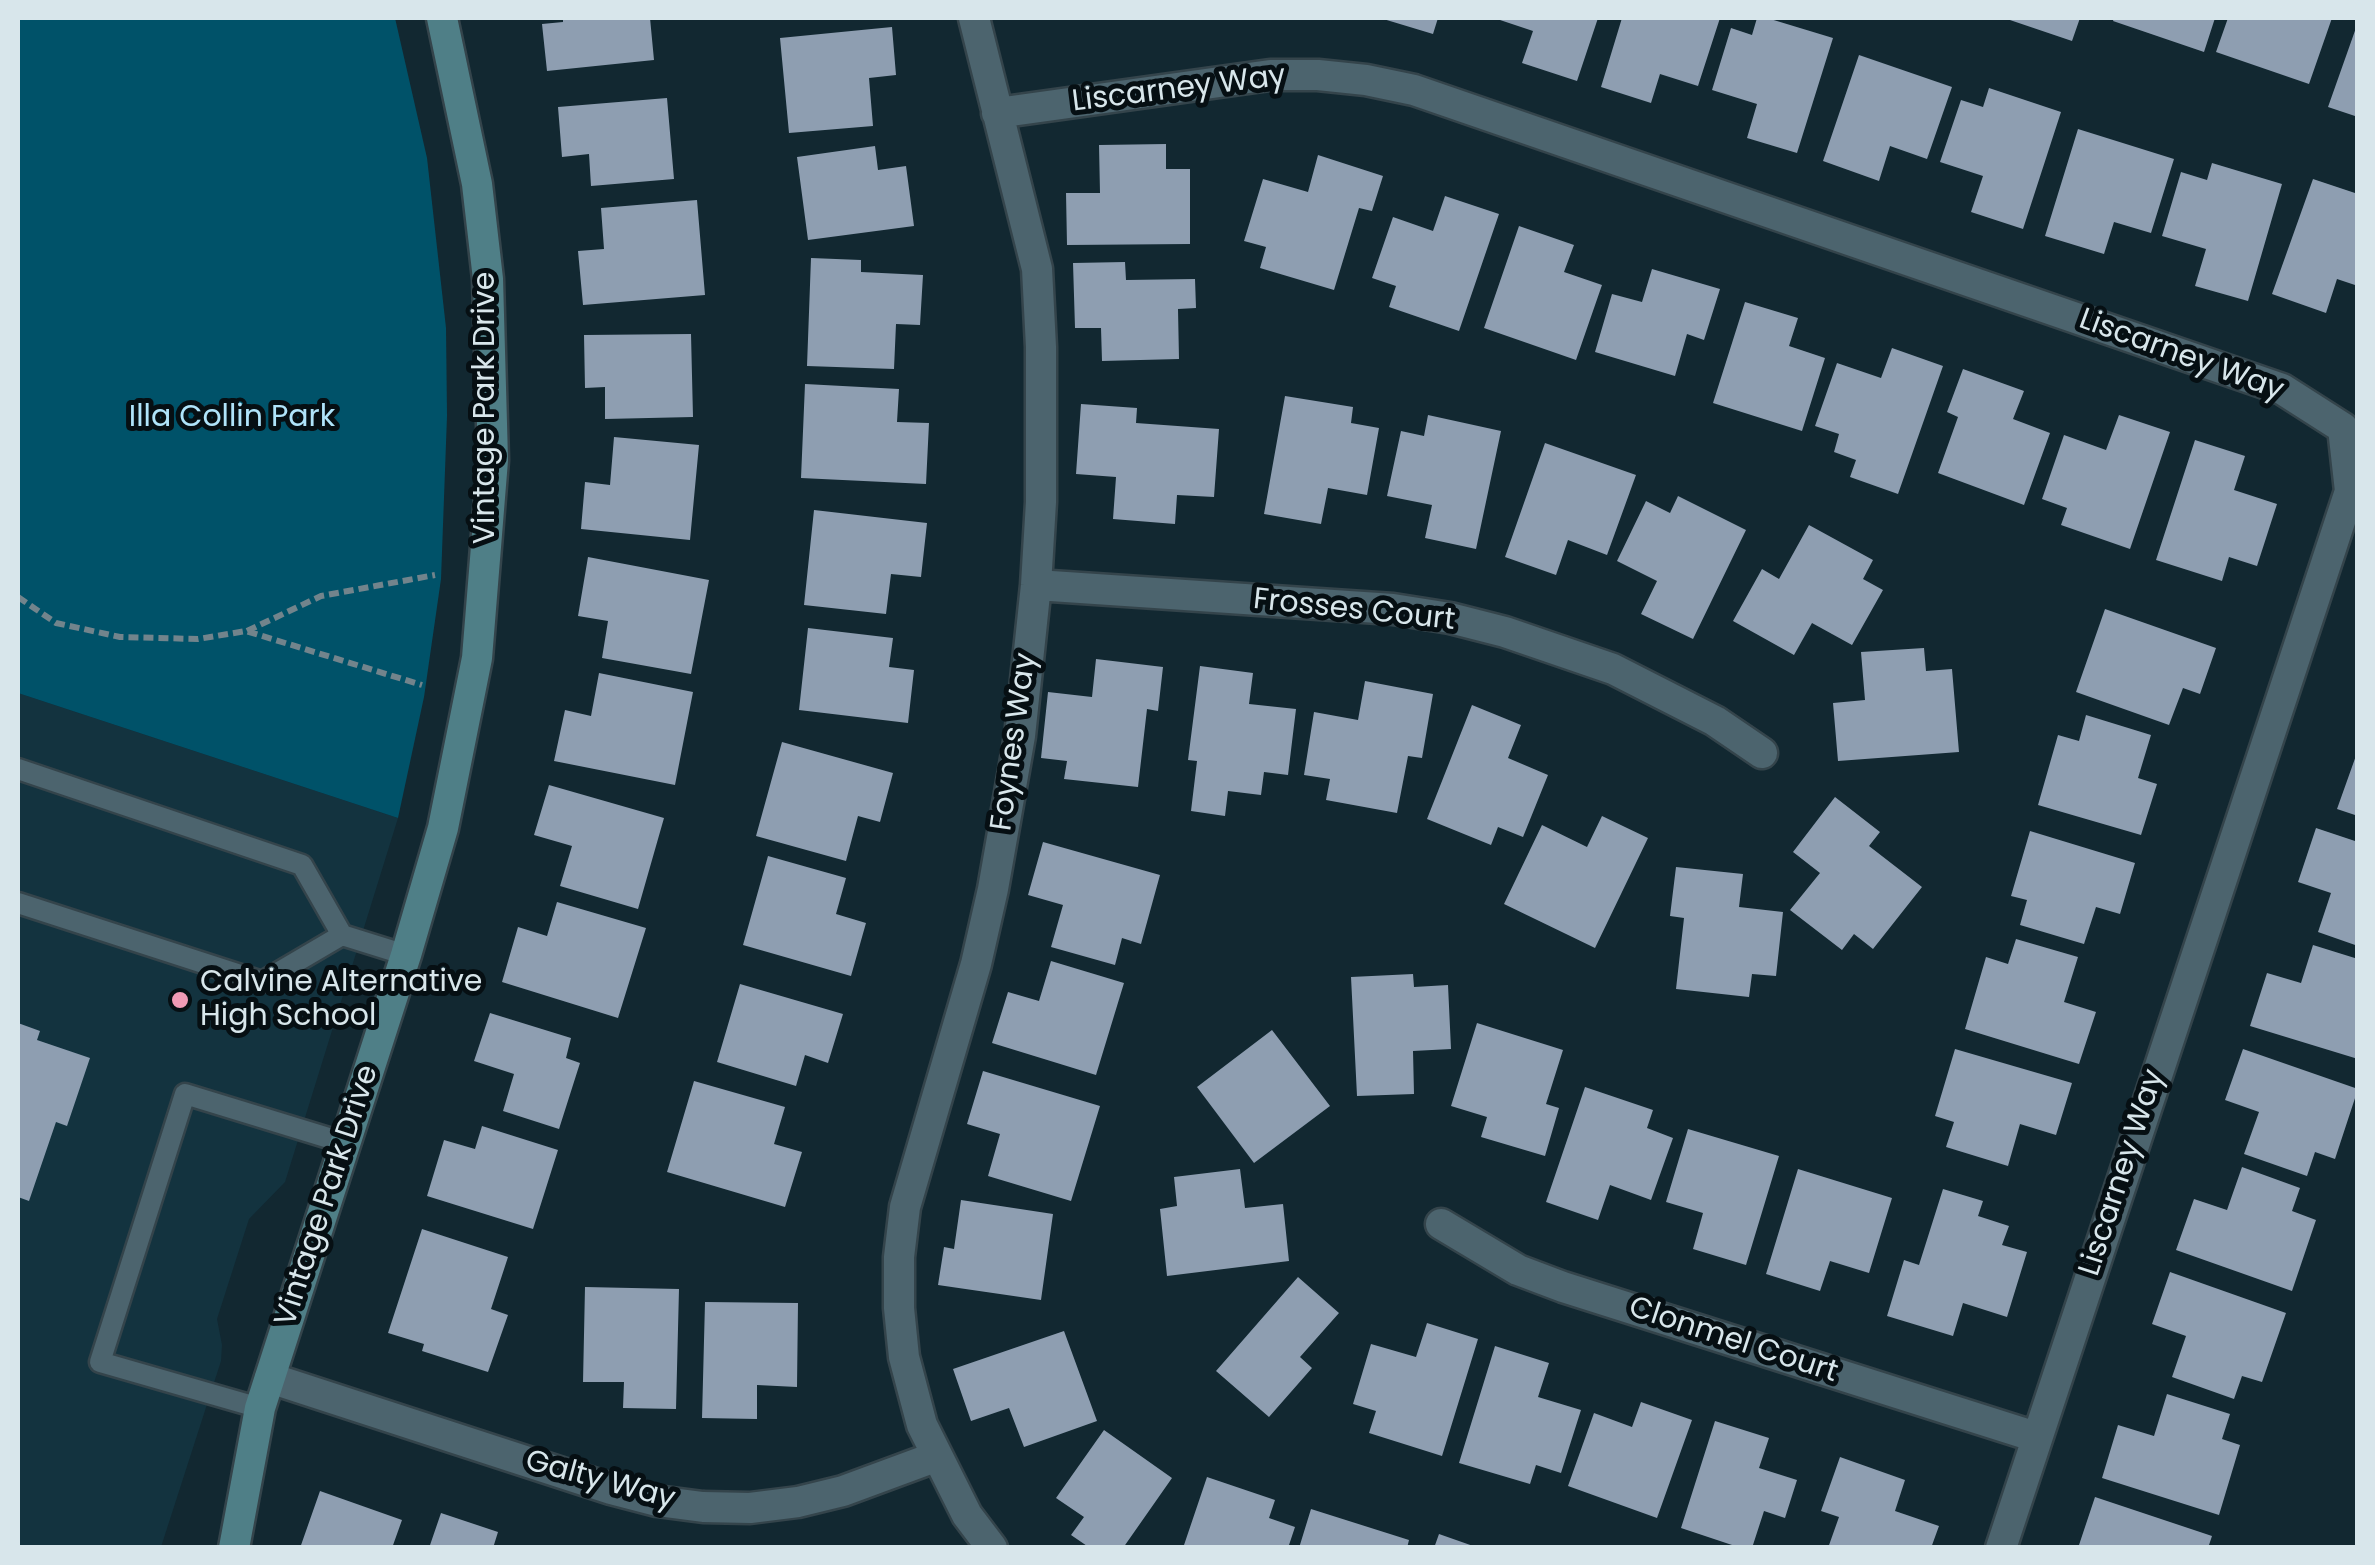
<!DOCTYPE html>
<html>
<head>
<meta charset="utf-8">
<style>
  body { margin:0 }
  #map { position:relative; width:2375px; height:1565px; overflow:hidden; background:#122831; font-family:Poppins,sans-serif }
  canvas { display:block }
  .frame { position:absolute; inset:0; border:20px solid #d8e6eb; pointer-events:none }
</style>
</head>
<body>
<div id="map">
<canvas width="2375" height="1565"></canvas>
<div class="frame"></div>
</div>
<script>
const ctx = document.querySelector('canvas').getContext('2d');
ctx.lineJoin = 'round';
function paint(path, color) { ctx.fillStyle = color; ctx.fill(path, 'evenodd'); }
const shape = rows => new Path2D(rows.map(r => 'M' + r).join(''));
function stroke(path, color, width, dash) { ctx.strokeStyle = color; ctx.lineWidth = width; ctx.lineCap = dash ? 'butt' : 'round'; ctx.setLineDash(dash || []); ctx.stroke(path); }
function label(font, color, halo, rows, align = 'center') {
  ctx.font = font + ' Poppins,sans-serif'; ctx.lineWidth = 10; ctx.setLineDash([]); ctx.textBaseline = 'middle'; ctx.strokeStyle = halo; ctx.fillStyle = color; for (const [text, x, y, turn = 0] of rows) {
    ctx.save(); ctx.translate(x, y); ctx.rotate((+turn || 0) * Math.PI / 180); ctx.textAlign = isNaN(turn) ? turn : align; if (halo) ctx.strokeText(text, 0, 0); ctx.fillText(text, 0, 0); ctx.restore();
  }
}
const built = shape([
  [18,693,398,818,285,1182,249,1219,217,1319,222,1345,221,1361,161,1547,18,1548]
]);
const green = shape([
  [18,18,395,18,427,158,446,328,447,416,441,579,424,697,398,818,18,693]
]);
const building = shape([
  [563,18,650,18,654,60,547,71,542,24,563,22],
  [1380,18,1438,18,1433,34],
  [1494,18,1598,18,1577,81,1522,63,1533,31],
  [1622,18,1720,18,1698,86,1660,74,1651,103,1601,87],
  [1757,18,1767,18,1833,38,1797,153,1747,138,1757,104,1712,90,1731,28,1752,35],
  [2004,18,2080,18,2072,41],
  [2114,18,2215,18,2204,52,2113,21],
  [2228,18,2332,18,2309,84,2216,52],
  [2357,25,2358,25,2358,117,2328,107],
  [892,27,896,75,869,78,873,126,789,133,780,38],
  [1859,55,1952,87,1927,159,1890,146,1879,181,1823,161],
  [1989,88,2061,112,2023,229,1971,212,1983,176,1940,162,1961,100,1983,107],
  [667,98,674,179,591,186,589,154,562,157,558,107],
  [2078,129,2174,159,2151,233,2114,222,2104,254,2045,236],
  [1166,144,1166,169,1190,169,1190,244,1067,245,1066,193,1100,193,1099,145],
  [875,146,878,170,906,166,914,226,808,240,797,157],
  [1318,155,1383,176,1372,211,1359,208,1334,290,1260,268,1266,247,1244,241,1263,179,1308,192],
  [2212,163,2282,184,2248,301,2195,286,2206,249,2162,236,2181,172,2207,180],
  [2313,179,2358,194,2358,286,2337,279,2326,313,2272,294],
  [1445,196,1499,214,1459,331,1389,307,1396,286,1372,278,1393,217,1433,231],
  [697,200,705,295,583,305,578,251,604,249,601,208],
  [1519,226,1574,245,1564,272,1602,285,1576,360,1484,328],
  [811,258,861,260,861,272,923,275,920,325,896,324,894,369,807,366],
  [1125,262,1126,280,1195,279,1196,308,1178,309,1179,359,1102,361,1101,328,1075,328,1073,263],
  [1652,269,1720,289,1704,340,1687,334,1675,376,1595,352,1612,294,1642,302],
  [1745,302,1798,318,1789,346,1825,358,1802,431,1713,403],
  [691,334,693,417,605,419,605,387,585,388,584,335],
  [1892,348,1943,366,1898,494,1850,477,1856,460,1834,452,1839,434,1815,426,1837,363,1881,378],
  [1963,369,2024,391,2013,419,2050,433,2024,505,1938,473,1958,417,1947,412],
  [805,384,899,389,897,422,929,423,926,484,801,478],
  [1285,396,1353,407,1351,423,1379,428,1367,495,1328,488,1321,524,1264,514],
  [1081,404,1137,408,1136,423,1219,429,1214,497,1177,495,1175,524,1113,519,1116,477,1076,474],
  [1428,415,1501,431,1476,549,1425,538,1432,505,1387,496,1401,431,1424,436],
  [2119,415,2170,432,2130,549,2061,525,2067,508,2042,499,2064,435,2106,450],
  [614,437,699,445,690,540,581,529,585,482,610,485],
  [2195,440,2245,456,2234,490,2277,504,2257,566,2229,557,2222,581,2156,560],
  [1545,443,1636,475,1607,555,1568,540,1556,575,1505,557],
  [1678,496,1746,530,1693,639,1641,614,1657,581,1617,561,1646,501,1670,513],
  [814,510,927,523,921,577,891,574,886,614,804,605],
  [1809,525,1873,560,1863,579,1883,590,1852,645,1812,623,1794,655,1733,621,1762,569,1779,579],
  [588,557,709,580,691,674,602,658,608,621,578,616],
  [2105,609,2216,648,2200,694,2183,688,2169,725,2076,692],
  [808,628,893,638,889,667,914,670,908,723,799,710],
  [1924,648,1926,671,1952,669,1959,752,1838,761,1833,703,1865,700,1861,652],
  [1096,659,1163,667,1158,711,1147,709,1138,787,1064,779,1067,761,1041,758,1048,692,1092,697],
  [1200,666,1253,673,1249,704,1296,709,1288,775,1264,772,1261,795,1228,791,1225,816,1191,811,1197,761,1188,760],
  [599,673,693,692,675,785,554,761,565,710,591,716],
  [1365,681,1433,694,1422,758,1408,756,1397,813,1326,800,1330,779,1304,775,1314,712,1358,720],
  [1472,705,1521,725,1508,758,1548,775,1523,837,1498,827,1491,845,1427,819],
  [2086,715,2151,735,2138,778,2157,784,2141,835,2038,805,2058,735,2079,741],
  [782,742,893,773,880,822,858,816,846,861,756,836],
  [2358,750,2358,816,2337,809],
  [549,785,664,818,638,909,560,886,572,846,534,835],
  [1835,797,1880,832,1869,846,1922,887,1873,949,1854,934,1842,950,1790,910,1820,873,1793,852],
  [1602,816,1648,838,1595,948,1504,904,1542,825,1587,847],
  [2316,828,2358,842,2358,946,2318,932,2331,893,2298,882],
  [2030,831,2135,863,2120,914,2096,907,2084,944,2020,925,2027,900,2011,896],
  [1043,842,1160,875,1141,944,1122,938,1115,965,1051,947,1063,905,1028,895],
  [768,856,846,878,836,914,866,923,851,976,743,945],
  [1676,867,1743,874,1739,907,1783,912,1776,976,1752,974,1749,997,1676,989,1684,918,1670,916],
  [557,902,646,928,618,1018,502,982,518,927,547,936],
  [2016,939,2078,957,2064,1002,2096,1012,2079,1064,1965,1029,1986,957,2008,964],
  [2313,945,2358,959,2358,1059,2250,1026,2267,973,2301,983],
  [1051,961,1124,983,1096,1075,992,1043,1008,992,1039,1001],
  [1413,974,1414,987,1448,985,1451,1049,1413,1051,1414,1094,1357,1096,1351,977],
  [740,984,843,1014,828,1063,805,1055,796,1086,717,1062],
  [490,1013,571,1038,566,1058,580,1063,559,1129,503,1111,514,1074,474,1061],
  [18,1023,40,1031,37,1040,90,1058,67,1126,56,1122,29,1201,18,1197],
  [1477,1023,1563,1050,1546,1104,1559,1108,1545,1156,1481,1137,1487,1117,1451,1106],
  [1272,1030,1330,1106,1254,1163,1197,1087],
  [1955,1049,2072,1083,2056,1135,2020,1124,2008,1166,1946,1147,1954,1122,1935,1116],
  [2243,1049,2358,1089,2335,1159,2315,1152,2307,1176,2244,1154,2259,1112,2225,1100],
  [983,1071,1100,1106,1071,1201,988,1176,1000,1134,967,1124],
  [694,1081,785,1107,774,1144,802,1152,785,1207,667,1172],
  [1585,1087,1653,1110,1647,1128,1673,1138,1651,1200,1610,1185,1598,1220,1546,1202],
  [482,1126,558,1150,533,1229,427,1196,444,1140,475,1149],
  [1688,1129,1779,1156,1746,1265,1693,1249,1703,1213,1666,1202],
  [2242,1167,2300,1188,2292,1211,2316,1220,2292,1291,2176,1250,2194,1199,2227,1210],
  [1240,1169,1245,1208,1283,1204,1289,1261,1167,1276,1160,1209,1177,1206,1174,1177],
  [1798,1169,1892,1198,1869,1273,1830,1261,1820,1291,1766,1274],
  [1943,1189,1983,1201,1978,1216,2009,1226,2002,1245,2027,1252,2007,1317,1963,1303,1953,1336,1887,1316,1904,1260,1919,1265],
  [961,1200,1053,1214,1041,1300,938,1285,944,1247,954,1249],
  [422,1229,508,1257,491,1309,508,1315,488,1372,422,1351,424,1344,388,1333],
  [2170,1272,2286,1313,2262,1382,2242,1376,2234,1399,2172,1377,2186,1336,2152,1324],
  [1298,1277,1339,1313,1300,1357,1312,1368,1269,1417,1216,1371],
  [585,1287,679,1289,676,1409,623,1408,624,1382,583,1382],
  [705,1302,798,1303,797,1387,757,1385,757,1419,702,1418],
  [1427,1323,1478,1339,1442,1456,1369,1433,1376,1411,1353,1404,1371,1344,1416,1357],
  [1064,1331,1097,1421,1024,1447,1009,1408,971,1421,953,1369],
  [1495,1346,1549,1363,1538,1397,1581,1410,1561,1473,1536,1465,1530,1484,1459,1463],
  [2167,1394,2230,1414,2222,1439,2240,1445,2219,1515,2102,1478,2118,1425,2154,1436],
  [1641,1402,1692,1420,1657,1518,1568,1486,1594,1413,1632,1427],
  [1715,1421,1769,1438,1759,1468,1797,1480,1785,1518,1764,1511,1752,1548,1741,1548,1681,1528],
  [1104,1430,1172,1478,1123,1548,1090,1548,1071,1535,1084,1517,1056,1498],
  [1840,1457,1905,1480,1895,1511,1939,1526,1931,1548,1828,1548,1839,1517,1821,1511],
  [1207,1477,1275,1500,1269,1518,1295,1527,1288,1548,1183,1548],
  [320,1491,402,1520,392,1548,300,1548],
  [2095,1497,2212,1536,2208,1548,2078,1548],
  [1311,1509,1409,1540,1407,1548,1299,1548],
  [441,1513,498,1532,493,1548,429,1548],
  [1439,1534,1476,1547,1476,1548,1434,1548]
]);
const path = shape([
  [18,597,56,623,120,637,198,639,246,631,422,685],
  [247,631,321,596,435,575]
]);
const lane = shape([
  [18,769,302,865,342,935,406,955],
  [18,903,262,982,342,935],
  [260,1408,100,1362,185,1094,345,1143]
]);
const street = shape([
  [974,18,1037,269,1041,347,1041,502,1036,585,1020,736,993,889,976,964,905,1207,899,1257,899,1308,904,1357,922,1425,967,1515,992,1548],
  [997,113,1270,75,1318,75,1366,80,1414,90,2282,389,2343,428,2350,491,2001,1548],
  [1036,585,1393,609,1450,618,1505,632,1613,669,1715,721,1762,753],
  [1441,1224,1518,1270,1563,1287,2036,1437],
  [270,1378,611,1489,657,1501,703,1507,750,1508,798,1502,843,1491,935,1457]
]);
const secondary = shape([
  [234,1548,260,1408,406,955,443,828,477,658,493,460,488,279,477,184,442,18]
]);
const markers = [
  [180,1000,10,"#f09ab5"]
];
const streetNames = [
  ["Liscarney Way",1179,90,-7],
  ["Liscarney Way",2181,356,20],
  ["Vintage Park Drive",486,408,-90],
  ["Frosses Court",1354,611,6],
  ["Foynes Way",1015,742,-82],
  ["Liscarney Way",2123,1173,-72],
  ["Vintage Park Drive",328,1196,-72],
  ["Clonmel Court",1733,1341,18],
  ["Galty Way",600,1481,15]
];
const parkNames = [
  ["Illa Collin Park",232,418]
];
const poiNames = [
  ["Calvine Alternative",200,983],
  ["High School",200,1017]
];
paint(built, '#13333f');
paint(green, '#005269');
paint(building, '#8e9eb1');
stroke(lane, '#34444b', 25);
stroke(street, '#34444b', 35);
stroke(secondary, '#34444b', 35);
stroke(path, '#72848c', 6, [10, 5]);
stroke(lane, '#4c646e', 20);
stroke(street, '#4c646e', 30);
stroke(secondary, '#4f7f87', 30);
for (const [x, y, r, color] of markers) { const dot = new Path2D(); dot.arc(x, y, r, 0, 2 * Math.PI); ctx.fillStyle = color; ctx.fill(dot); stroke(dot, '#060f13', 4); }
label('30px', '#d8e6eb', '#060f13', streetNames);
label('30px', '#b0e4fa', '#060f13', parkNames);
label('30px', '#d8e6eb', '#060f13', poiNames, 'left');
</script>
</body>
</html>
